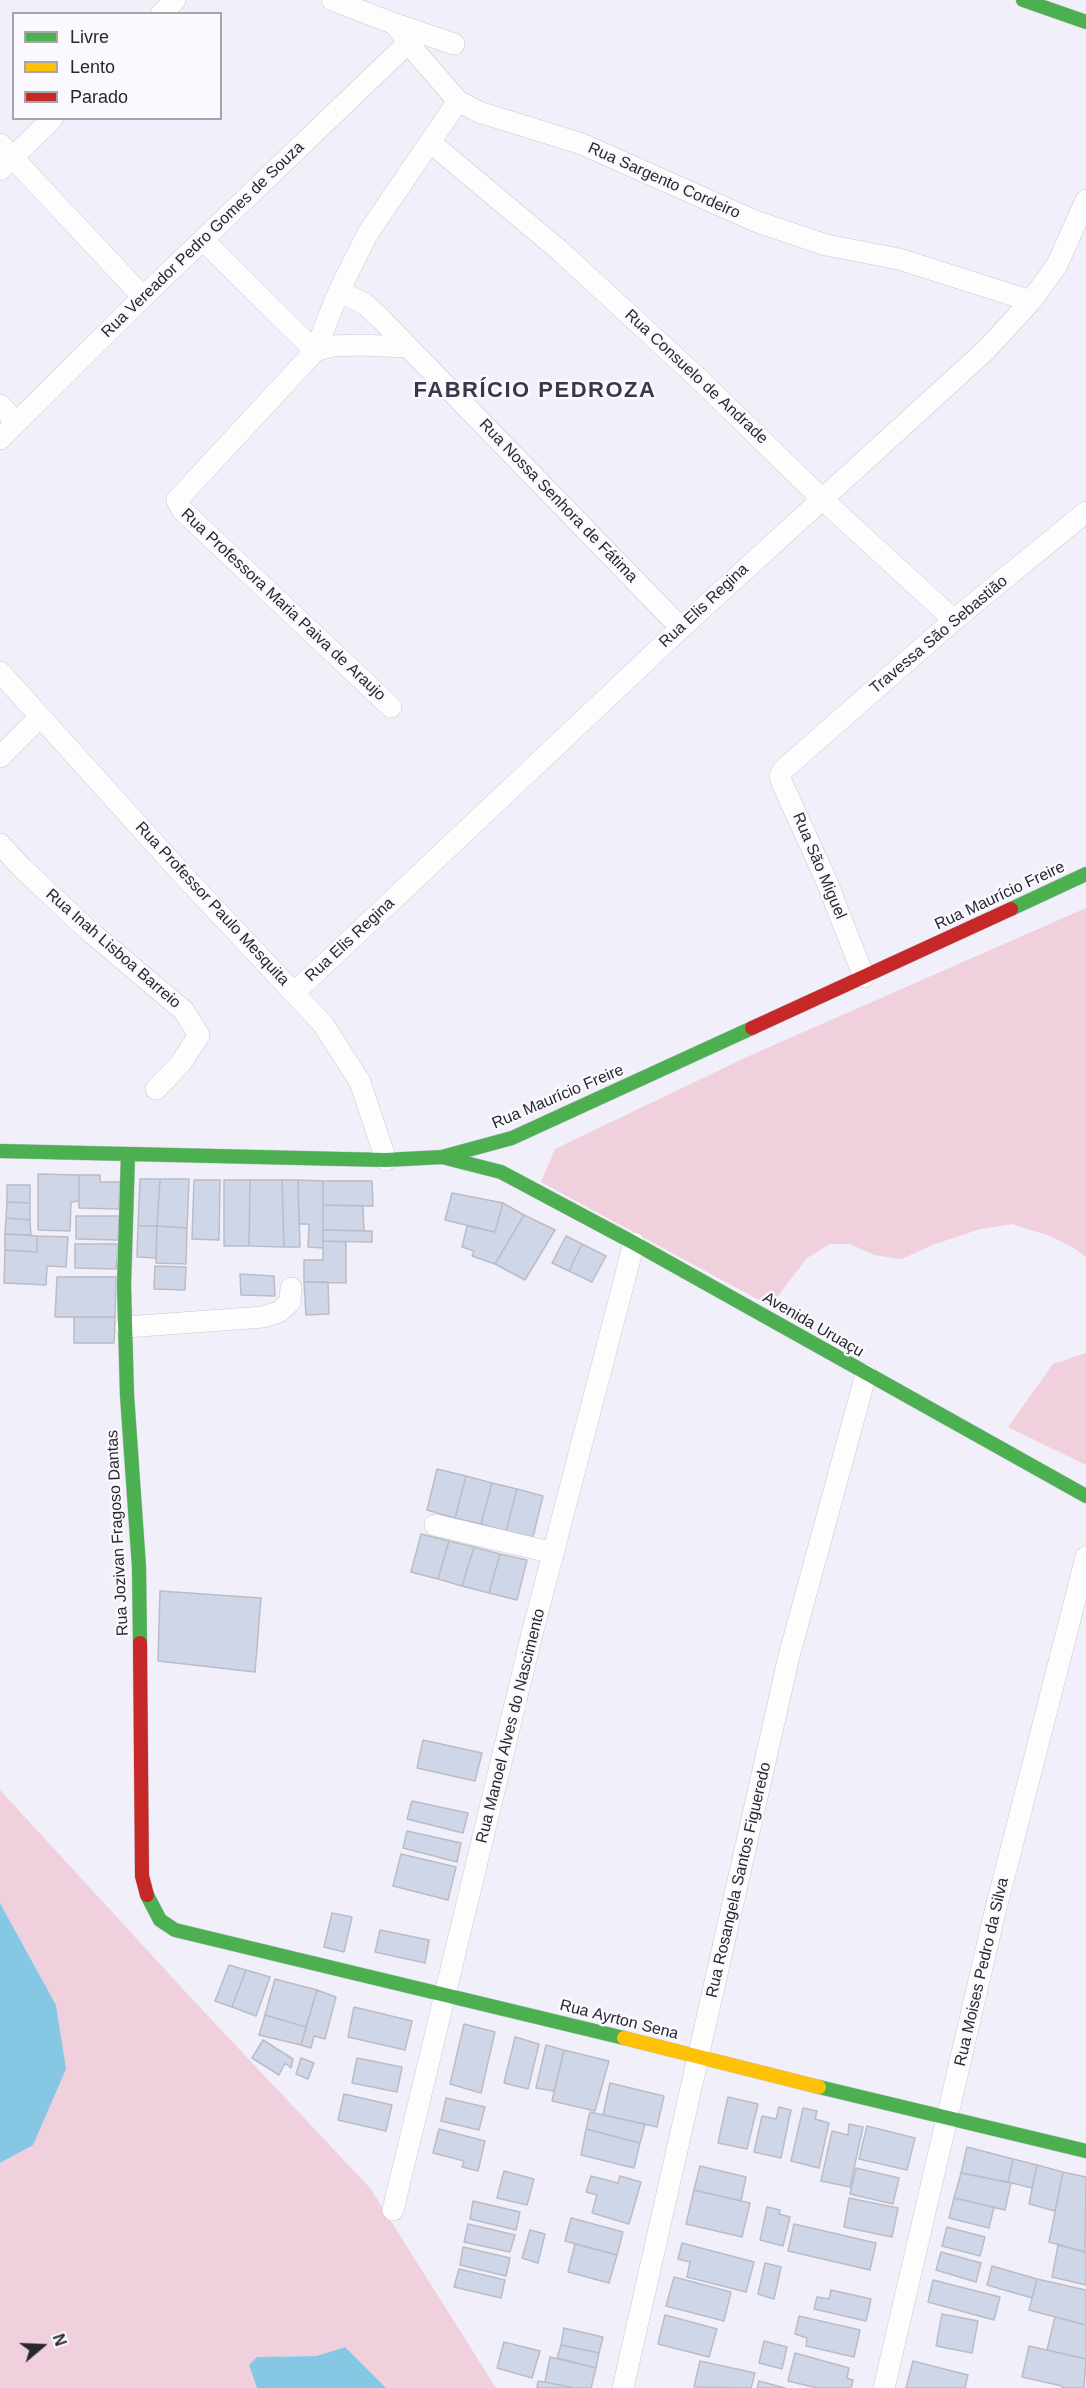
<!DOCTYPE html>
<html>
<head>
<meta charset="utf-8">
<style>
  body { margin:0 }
  #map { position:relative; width:1086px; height:2388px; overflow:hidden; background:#f0effa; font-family:Arial,sans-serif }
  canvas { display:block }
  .legend { position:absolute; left:12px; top:12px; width:210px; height:108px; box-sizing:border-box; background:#faf9fe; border:2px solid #a6a5ac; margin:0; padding:8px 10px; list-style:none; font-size:18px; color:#292830 }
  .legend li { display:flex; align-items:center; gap:12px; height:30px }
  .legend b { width:30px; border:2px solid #a6a5ac }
  .north { position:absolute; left:12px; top:2316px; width:60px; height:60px; -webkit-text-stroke:4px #faf9fe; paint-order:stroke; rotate:71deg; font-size:16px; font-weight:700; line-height:24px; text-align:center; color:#292830 }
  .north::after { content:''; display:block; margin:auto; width:21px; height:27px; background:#292830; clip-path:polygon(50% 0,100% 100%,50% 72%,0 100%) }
</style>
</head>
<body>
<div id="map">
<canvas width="1086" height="2388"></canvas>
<ul class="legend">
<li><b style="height:8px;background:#4caf50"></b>Livre</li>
<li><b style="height:8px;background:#ffc107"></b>Lento</li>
<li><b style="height:8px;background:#c62828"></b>Parado</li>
</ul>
<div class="north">N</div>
</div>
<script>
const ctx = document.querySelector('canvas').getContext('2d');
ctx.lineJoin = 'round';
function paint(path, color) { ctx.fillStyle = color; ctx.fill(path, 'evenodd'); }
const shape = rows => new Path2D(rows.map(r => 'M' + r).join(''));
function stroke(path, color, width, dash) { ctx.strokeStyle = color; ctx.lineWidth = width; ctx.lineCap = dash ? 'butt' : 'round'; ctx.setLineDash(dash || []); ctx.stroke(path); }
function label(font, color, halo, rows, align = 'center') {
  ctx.font = font + ' Arial,sans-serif'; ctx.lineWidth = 5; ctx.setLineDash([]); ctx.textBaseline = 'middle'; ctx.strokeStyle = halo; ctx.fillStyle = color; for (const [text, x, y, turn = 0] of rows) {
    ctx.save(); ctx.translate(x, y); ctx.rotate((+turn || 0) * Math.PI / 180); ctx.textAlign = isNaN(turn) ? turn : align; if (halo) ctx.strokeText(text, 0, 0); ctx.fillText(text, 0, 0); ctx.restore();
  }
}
const green = shape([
  [1086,908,1086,1257,1074,1248,1050,1236,1012,1224,980,1229,932,1245,902,1259,874,1255,850,1244,830,1244,807,1258,770,1306,541,1182,555,1149,749,1056],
  [1086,1353,1086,1465,1008,1427,1053,1364],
  [0,1790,193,2000,370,2188,496,2388,386,2388,345,2347,316,2356,283,2356,249,2365,257,2388,0,2388,0,2163,33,2144,56,2005,0,1903]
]);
const water = shape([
  [0,1903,56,2005,66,2069,33,2145,0,2163],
  [345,2347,386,2388,257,2388,249,2365,257,2357,316,2356]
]);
const building = shape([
  [38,1174,79,1175,79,1201,71,1202,70,1231,38,1230,38,1174],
  [79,1175,100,1175,100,1182,120,1182,119,1209,79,1208,79,1175],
  [140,1179,160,1179,157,1226,138,1226,140,1179],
  [160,1179,189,1179,187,1228,157,1226,160,1179],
  [194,1180,220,1180,219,1240,192,1239,194,1180],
  [224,1180,250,1180,249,1246,224,1246,224,1180],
  [250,1180,282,1180,284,1247,249,1246,250,1180],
  [282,1180,298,1180,300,1247,284,1247,282,1180],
  [298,1180,323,1181,323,1248,308,1247,309,1224,299,1224,298,1180],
  [323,1181,372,1181,373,1206,323,1205,323,1181],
  [7,1185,30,1185,30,1203,7,1202,7,1185],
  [452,1193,503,1203,495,1232,445,1220,452,1193],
  [7,1202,30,1203,30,1220,6,1218,7,1202],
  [503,1203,524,1215,495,1264,472,1256,474,1251,462,1247,467,1226,495,1232,503,1203],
  [323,1205,363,1206,364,1231,323,1230,323,1205],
  [524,1215,555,1230,525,1280,495,1264,524,1215],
  [76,1216,119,1216,118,1240,76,1239,76,1216],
  [6,1218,30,1220,31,1235,5,1234,6,1218],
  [138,1226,157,1226,156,1258,137,1257,138,1226],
  [157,1226,187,1228,186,1264,156,1263,157,1226],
  [323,1230,372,1231,372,1242,323,1241,323,1230],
  [5,1234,37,1236,37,1252,5,1250,5,1234],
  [37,1236,68,1237,66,1267,47,1266,46,1285,4,1283,5,1250,37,1252,37,1236],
  [566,1236,582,1244,569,1271,552,1263,566,1236],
  [323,1241,346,1242,346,1283,304,1282,304,1260,323,1260,323,1241],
  [75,1244,118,1244,116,1269,75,1268,75,1244],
  [582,1244,606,1256,592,1282,569,1271,582,1244],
  [155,1266,186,1267,185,1290,154,1289,155,1266],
  [240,1274,274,1276,275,1296,241,1295,240,1274],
  [57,1277,116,1277,115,1317,55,1317,57,1277],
  [304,1282,328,1282,329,1314,306,1315,304,1282],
  [74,1317,115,1317,114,1343,74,1343,74,1317],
  [437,1469,466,1476,455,1518,427,1510,437,1469],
  [466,1476,492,1483,481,1524,455,1518,466,1476],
  [492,1483,517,1489,506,1531,481,1524,492,1483],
  [517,1489,543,1496,533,1537,506,1531,517,1489],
  [421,1534,449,1541,438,1579,411,1572,421,1534],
  [449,1541,474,1547,462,1586,438,1579,449,1541],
  [474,1547,500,1554,489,1593,462,1586,474,1547],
  [500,1554,527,1560,517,1600,489,1593,500,1554],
  [160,1591,261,1598,255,1672,158,1661,160,1591],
  [423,1740,482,1753,475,1781,417,1768,423,1740],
  [412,1801,468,1813,463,1833,407,1819,412,1801],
  [407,1831,461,1843,457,1862,403,1848,407,1831],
  [401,1854,456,1867,448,1900,393,1886,401,1854],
  [332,1913,352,1917,344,1952,324,1947,332,1913],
  [380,1930,429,1940,425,1963,375,1952,380,1930],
  [229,1965,246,1970,232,2007,215,2001,229,1965],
  [246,1970,270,1977,256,2016,232,2007,246,1970],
  [275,1979,317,1990,306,2027,265,2015,275,1979],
  [317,1990,336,1997,325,2039,314,2036,311,2048,301,2045,317,1990],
  [354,2007,412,2021,405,2050,348,2037,354,2007],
  [265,2015,306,2027,301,2045,259,2035,265,2015],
  [464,2024,495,2032,481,2093,450,2084,464,2024],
  [515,2037,539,2044,528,2089,504,2083,515,2037],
  [263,2040,293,2059,291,2068,285,2063,279,2075,252,2058,263,2040],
  [546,2045,564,2050,554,2091,536,2088,546,2045],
  [564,2050,609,2061,595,2111,552,2101,564,2050],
  [301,2058,314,2063,308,2079,296,2074,301,2058],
  [357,2058,402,2067,397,2092,352,2083,357,2058],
  [610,2083,664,2096,657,2127,603,2115,610,2083],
  [344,2094,392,2105,386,2131,338,2120,344,2094],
  [728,2097,758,2104,747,2149,718,2143,728,2097],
  [446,2098,485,2107,479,2130,441,2121,446,2098],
  [779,2107,791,2110,781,2158,754,2152,762,2116,776,2119,779,2107],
  [803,2108,817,2111,815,2119,829,2123,819,2168,791,2161,803,2108],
  [590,2112,645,2124,640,2143,586,2129,590,2112],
  [849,2124,863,2127,850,2187,821,2181,832,2131,848,2135,849,2124],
  [867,2126,915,2138,907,2170,859,2159,867,2126],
  [439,2129,485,2141,478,2171,462,2167,464,2161,433,2153,439,2129],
  [586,2129,640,2143,634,2168,581,2155,586,2129],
  [967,2147,1013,2159,1008,2182,961,2173,967,2147],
  [1013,2159,1037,2165,1032,2188,1008,2182,1013,2159],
  [1037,2165,1063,2172,1055,2211,1029,2204,1037,2165],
  [700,2166,746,2177,741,2201,694,2190,700,2166],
  [856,2168,899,2178,893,2204,850,2194,856,2168],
  [504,2171,534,2179,527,2205,497,2198,504,2171],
  [1063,2172,1086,2177,1085,2252,1049,2242,1063,2172],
  [961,2173,1011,2183,1005,2210,954,2198,961,2173],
  [591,2176,618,2183,620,2176,641,2182,629,2224,592,2213,597,2195,586,2192,591,2176],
  [694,2190,750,2203,742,2237,686,2224,694,2190],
  [849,2198,898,2208,892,2237,844,2227,849,2198],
  [954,2198,994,2207,989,2228,949,2218,954,2198],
  [473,2201,520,2212,516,2230,470,2219,473,2201],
  [767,2207,780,2210,779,2214,790,2217,783,2246,760,2240,767,2207],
  [571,2218,623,2232,617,2255,565,2241,571,2218],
  [468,2224,515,2235,510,2252,464,2242,468,2224],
  [794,2224,876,2243,870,2270,788,2251,794,2224],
  [947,2227,985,2237,980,2256,942,2246,947,2227],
  [530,2230,545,2234,538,2263,522,2258,530,2230],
  [682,2243,754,2262,746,2292,687,2277,690,2262,678,2259,682,2243],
  [575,2244,617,2255,609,2283,568,2272,575,2244],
  [1058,2245,1086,2252,1086,2285,1052,2277,1058,2245],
  [463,2247,510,2258,506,2276,460,2265,463,2247],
  [941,2252,981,2263,976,2282,936,2270,941,2252],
  [765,2263,781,2267,774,2299,758,2294,765,2263],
  [992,2266,1037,2279,1032,2298,987,2285,992,2266],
  [459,2269,505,2280,501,2298,454,2287,459,2269],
  [674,2277,731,2292,724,2321,666,2306,674,2277],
  [1037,2279,1086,2290,1086,2325,1029,2310,1037,2279],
  [933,2280,1000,2297,994,2320,928,2302,933,2280],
  [831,2290,871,2299,866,2321,814,2309,817,2297,829,2299,831,2290],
  [942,2314,978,2321,972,2353,936,2346,942,2314],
  [665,2315,717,2329,709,2357,658,2344,665,2315],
  [799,2316,860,2330,854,2357,806,2346,807,2338,795,2334,799,2316],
  [1055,2317,1086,2325,1086,2359,1047,2350,1055,2317],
  [564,2328,603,2337,599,2353,561,2345,564,2328],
  [764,2341,787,2347,782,2369,759,2363,764,2341],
  [504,2342,540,2351,532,2378,497,2368,504,2342],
  [561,2345,599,2353,596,2368,557,2358,561,2345],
  [1029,2346,1086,2359,1084,2388,1062,2388,1062,2386,1022,2377,1029,2346],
  [795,2353,849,2368,847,2378,853,2380,851,2388,817,2388,788,2381,795,2353],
  [550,2357,596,2368,591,2388,574,2388,545,2382,550,2357],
  [700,2361,755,2373,751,2388,694,2387,700,2361],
  [913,2361,968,2375,965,2388,906,2388,913,2361],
  [538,2381,545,2382,574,2388,537,2388,538,2381],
  [759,2381,785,2388,757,2388,759,2381]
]);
const street = shape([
  [332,0,395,24,408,43,458,101,479,112,582,144,755,221,826,245,899,259,1031,301],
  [161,14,175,0],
  [395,24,454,44],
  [430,142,559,250,699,379,821,498,954,620],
  [0,144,143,297],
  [0,170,53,118],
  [203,240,315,351,333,346,359,345,407,347],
  [339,291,365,304,382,320,681,628],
  [0,405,16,422],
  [0,439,143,297,408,43],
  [0,672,184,876,323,1024,360,1082,386,1160],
  [391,707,182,510,177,500,315,351,339,291,368,233,458,101],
  [0,757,40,717],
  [0,844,21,867,87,929,184,1011,199,1035,181,1063,156,1089],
  [864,977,826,880,782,783,780,776,783,770,954,620,1086,512],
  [294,993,681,628,986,350,1031,301,1057,265,1086,200],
  [126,1327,263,1317,279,1312,290,1302,291,1288],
  [435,1525,554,1553],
  [393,2210,532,1634,634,1243],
  [623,2388,789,1656,866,1374],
  [884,2388,995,1912,1086,1557]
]);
const fast = shape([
  [1023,0,1086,22],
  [1011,909,1086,874],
  [0,1151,386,1160,442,1157,512,1138,752,1028],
  [128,1154,124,1285,127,1395,139,1567,140,1643],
  [446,1158,501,1172,634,1243,1086,1496],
  [147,1895,160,1920,175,1930,624,2038],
  [819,2087,1086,2151]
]);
const slow = shape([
  [624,2038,819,2087]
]);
const jam = shape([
  [752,1028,1011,909],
  [140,1643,142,1876,147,1895]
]);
const streetNames = [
  ["Rua Sargento Cordeiro",664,181,24],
  ["Rua Vereador Pedro Gomes de Souza",203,240,-44],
  ["Rua Consuelo de Andrade",696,377,43],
  ["Rua Nossa Senhora de Fátima",558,501,46],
  ["Rua Professora Maria Paiva de Araujo",283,605,43],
  ["Rua Elis Regina",704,606,-43],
  ["Travessa São Sebastião",939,635,-40],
  ["Rua São Miguel",819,866,67],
  ["Rua Maurício Freire",1000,896,-25],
  ["Rua Professor Paulo Mesquita",212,904,47],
  ["Rua Elis Regina",350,940,-43],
  ["Rua Inah Lisboa Barreio",113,949,41],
  ["Rua Maurício Freire",558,1097,-23],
  ["Avenida Uruaçu",813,1325,30],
  ["Rua Jozivan Fragoso Dantas",118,1533,-93],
  ["Rua Manoel Alves do Nascimento",511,1726,-76],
  ["Rua Rosangela Santos Figueredo",739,1880,-77],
  ["Rua Moises Pedro da Silva",982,1972,-77],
  ["Rua Ayrton Sena",619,2020,14]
];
const districtNames = [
  ["FABRÍCIO PEDROZA",535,391]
];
paint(green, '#efd0dc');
paint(water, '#86c8e3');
paint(building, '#ced6e7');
stroke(building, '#bbbcc5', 1.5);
stroke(street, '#c9c8d1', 22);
stroke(fast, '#c9c8d1', 15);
stroke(slow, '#c9c8d1', 15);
stroke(jam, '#c9c8d1', 15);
stroke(street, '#fdfdfe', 21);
stroke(fast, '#4caf50', 14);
stroke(slow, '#ffc107', 14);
stroke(jam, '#c62828', 14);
label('16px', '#292830', '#faf9fe', streetNames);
ctx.letterSpacing = '1.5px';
label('bold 22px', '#3a3748', '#faf9fe', districtNames);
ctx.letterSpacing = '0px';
</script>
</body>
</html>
